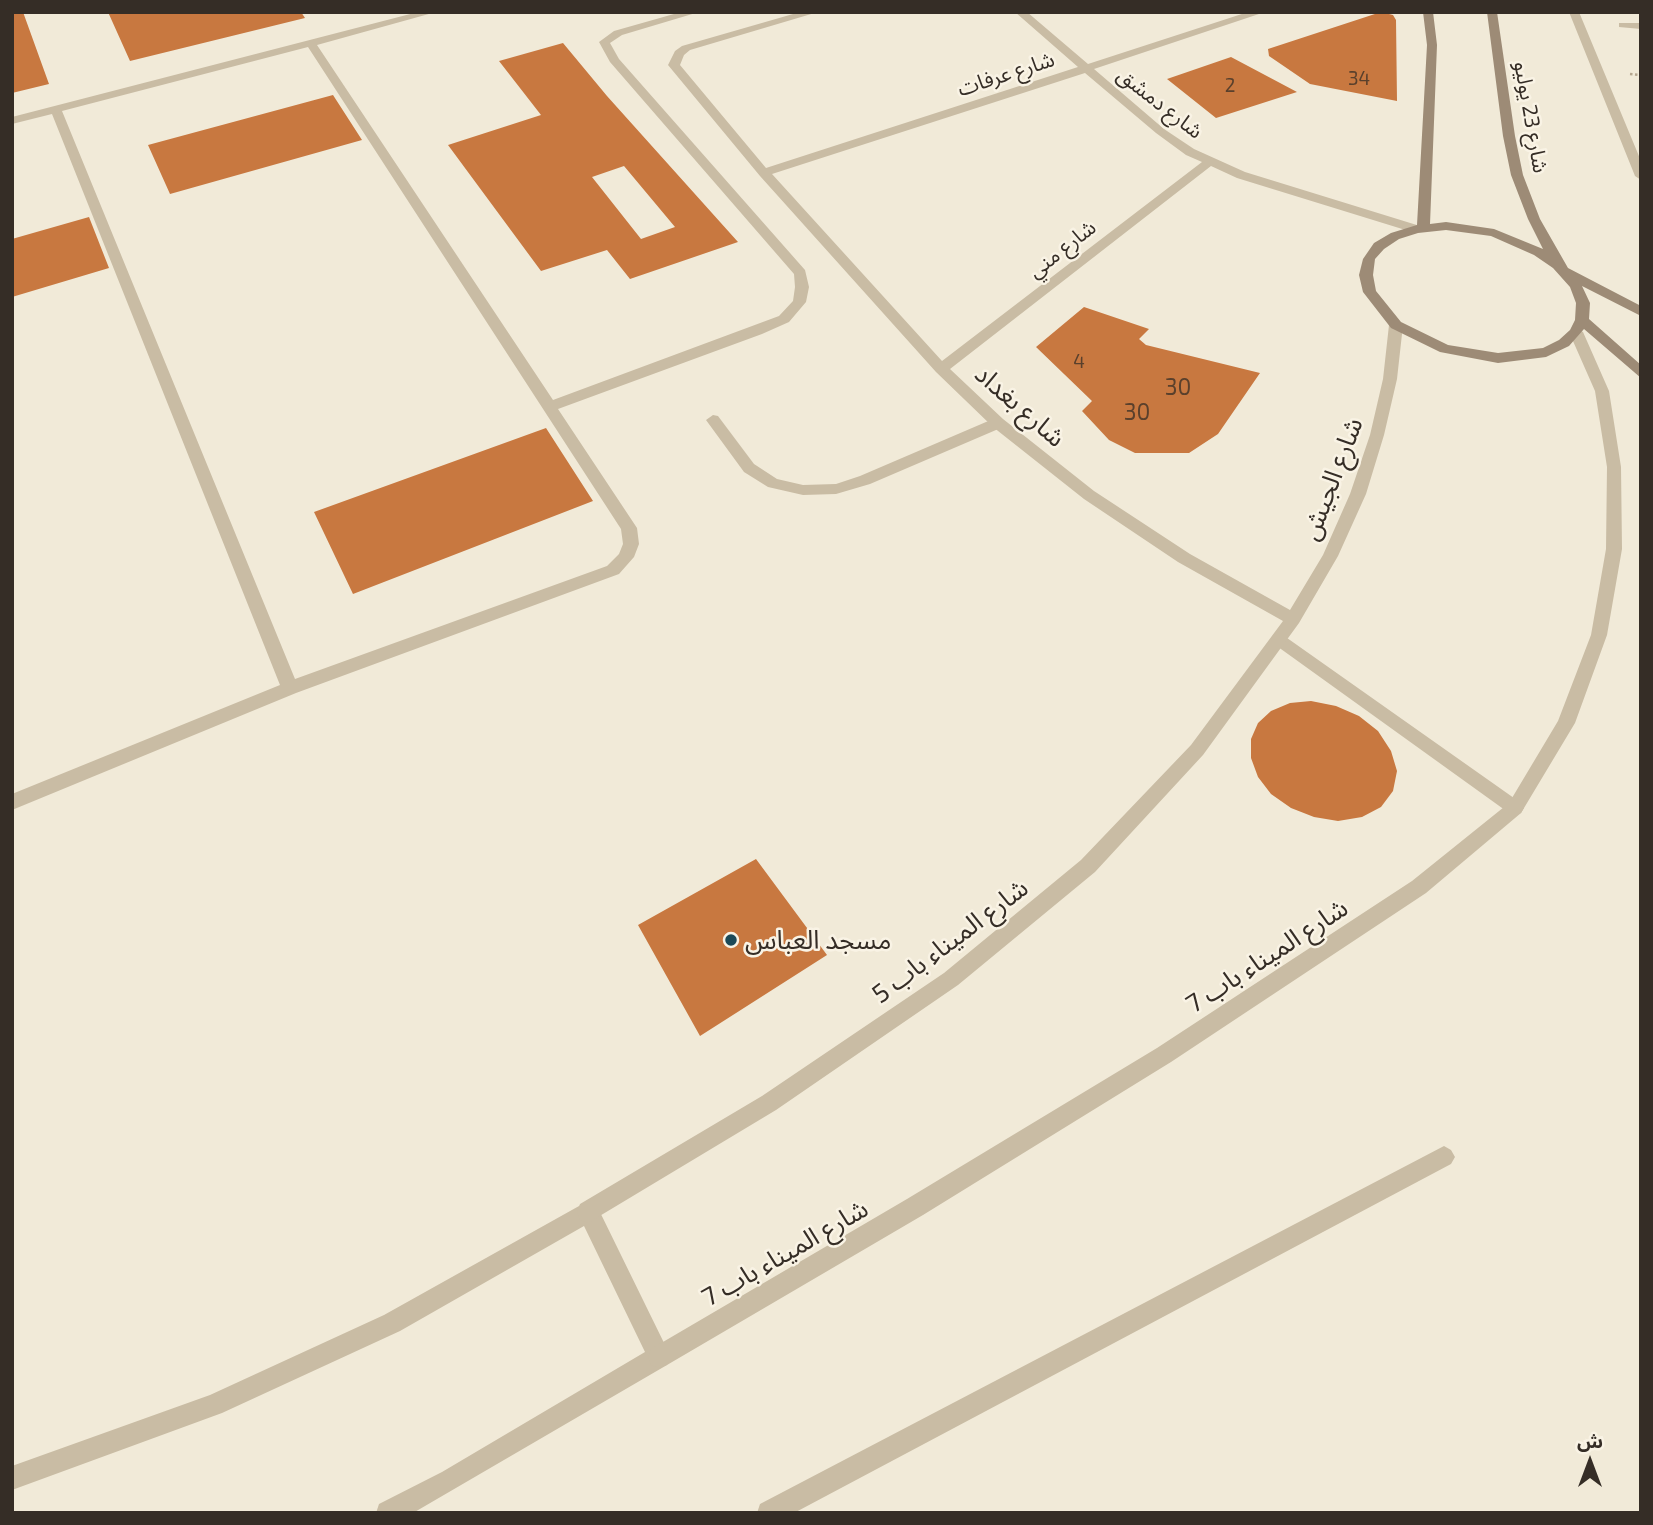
<!DOCTYPE html>
<html>
<head>
<meta charset="utf-8">
<style>
  body { margin:0 }
  #map { position:relative; width:1653px; height:1525px; overflow:hidden; background:#f1ead8; font-family:"Exo 2","Noto Sans Arabic",sans-serif }
  canvas { display:block }
  .frame { position:absolute; inset:0; border:14px solid #352d26; pointer-events:none }
  .north { position:absolute; left:1555px; top:1427px; width:70px; height:70px; -webkit-text-stroke:5px #f9f3e5; paint-order:stroke; rotate:0deg; font-size:19px; font-weight:700; line-height:28px; text-align:center; color:#352d26 }
  .north::after { content:''; display:block; margin:auto; width:24px; height:32px; background:#352d26; clip-path:polygon(50% 0,100% 100%,50% 72%,0 100%) }
</style>
</head>
<body>
<div id="map">
<canvas width="1653" height="1525"></canvas>
<div class="frame"></div>
<div class="north">ش</div>
</div>
<script>
const ctx = document.querySelector('canvas').getContext('2d');
ctx.lineJoin = 'round';
function paint(path, color) { ctx.fillStyle = color; ctx.fill(path, 'evenodd'); }
const shape = rows => new Path2D(rows.map(r => 'M' + r).join(''));
function stroke(path, color, width, dash) { ctx.strokeStyle = color; ctx.lineWidth = width; ctx.lineCap = dash ? 'butt' : 'round'; ctx.setLineDash(dash || []); ctx.stroke(path); }
function label(font, color, halo, rows, align = 'center') {
  ctx.font = font + ' "Exo 2","Noto Sans Arabic",sans-serif'; ctx.lineWidth = 5; ctx.setLineDash([]); ctx.textBaseline = 'middle'; ctx.strokeStyle = halo; ctx.fillStyle = color; for (const [text, x, y, turn = 0] of rows) {
    ctx.save(); ctx.translate(x, y); ctx.rotate((+turn || 0) * Math.PI / 180); ctx.textAlign = isNaN(turn) ? turn : align; if (halo) ctx.strokeText(text, 0, 0); ctx.fillText(text, 0, 0); ctx.restore();
  }
}
const building = shape([
  [12,12,23,12,49,84,12,93],
  [108,12,301,12,305,18,130,61],
  [1381,12,1393,15,1396,20,1397,101,1310,84,1269,56,1268,49],
  [563,43,607,96,738,242,630,279,607,250,541,271,448,145,541,115,499,61],
  [624,166,675,227,641,239,592,177],
  [1231,57,1297,92,1216,118,1167,79],
  [333,95,362,140,170,194,148,145],
  [89,217,109,268,12,297,12,239],
  [1084,307,1149,329,1139,339,1146,345,1260,373,1218,434,1189,453,1135,453,1109,440,1082,411,1092,401,1036,347],
  [546,428,593,501,353,594,314,512],
  [1311,701,1336,706,1359,716,1378,731,1391,751,1397,771,1393,791,1381,807,1362,817,1338,821,1314,817,1291,808,1271,794,1258,777,1251,758,1251,739,1258,723,1271,711,1290,703],
  [756,859,827,955,700,1036,638,925]
]);
const path = shape([
  [1630,74,1641,75]
]);
const lane = shape([
  [418,12,436,12,317,45,553,400,779,316,793,301,795,287,794,274,610,62,599,42,614,31,681,12,699,12,622,35,610,43,619,59,805,270,809,287,806,302,789,322,762,334,558,409,637,528,639,544,634,557,619,574,296,693,12,810,12,794,280,685,52,114,12,124,12,117,418,12],
  [308,47,621,529,623,544,619,554,607,566,295,679,62,111,308,47],
  [713,415,718,416,754,464,777,479,803,485,836,484,860,476,993,419,998,418,1005,423,1003,427,870,484,836,494,803,495,768,487,744,472,706,420,713,415],
  [1280,633,1521,803,1524,808,1521,813,1515,816,1509,813,1274,644,1272,639,1274,634,1280,633],
  [1444,1146,1451,1150,1455,1157,1451,1164,794,1513,757,1513,760,1504,1444,1146],
  [588,1201,596,1204,667,1349,670,1357,667,1365,413,1513,376,1513,379,1504,442,1472,645,1352,584,1226,400,1331,222,1413,12,1490,12,1466,210,1395,384,1315,588,1201]
]);
const street = shape([
  [800,12,818,12,690,50,684,55,680,65,766,168,1078,67,1015,12,1027,12,1088,64,1248,12,1265,12,1094,69,1164,129,1194,149,1245,172,1420,226,1420,232,1412,232,1237,178,1211,166,950,369,1003,419,1094,491,1190,554,1290,610,1323,555,1350,494,1370,435,1383,379,1389,325,1396,321,1403,325,1397,379,1384,435,1366,494,1338,556,1299,623,1203,755,1095,872,958,985,776,1110,588,1223,580,1220,577,1212,580,1204,762,1096,944,973,1081,860,1191,745,1283,621,1178,562,1084,499,993,427,936,372,760,176,668,65,675,51,682,46,800,12],
  [1085,73,1156,133,1186,155,1202,162,942,361,772,174,1085,73],
  [1569,12,1579,12,1641,161,1641,180,1635,176,1569,12],
  [1619,23,1641,23,1641,29,1619,27,1619,23],
  [1576,328,1583,332,1609,391,1621,467,1622,549,1607,635,1575,723,1521,813,1426,893,1171,1062,923,1215,667,1365,659,1368,651,1365,648,1357,651,1349,907,1199,1157,1048,1412,881,1509,803,1558,721,1591,635,1606,549,1607,467,1595,391,1569,332,1576,328]
]);
const secondary = shape([
  [1423,12,1433,12,1437,45,1430,224,1446,222,1494,229,1543,249,1528,219,1511,175,1503,136,1487,12,1497,12,1515,136,1523,175,1540,219,1568,268,1641,306,1641,316,1582,286,1590,303,1589,319,1641,365,1641,378,1584,329,1569,346,1546,357,1498,363,1440,352,1391,328,1363,292,1359,275,1363,259,1374,243,1391,233,1417,225,1427,45,1423,12],
  [1446,230,1491,236,1534,255,1553,268,1570,287,1576,303,1575,320,1570,330,1559,340,1543,348,1498,353,1448,345,1401,322,1376,291,1373,275,1375,259,1384,249,1399,239,1418,233,1446,230]
]);
const markers = [
  [731,940,7,"#1b4957"]
];
const farNumbernames = [
  ["34",1359,79],
  ["2",1230,86],
  ["4",1079,362]
];
const farStreetnames = [
  ["شارع عرفات",1006,74,-18],
  ["شارع دمشق",1160,103,38],
  ["شارع 23 يوليو",1531,117,80],
  ["شارع مني",1062,249,-38]
];
const numberNames = [
  ["30",1178,387],
  ["30",1137,412]
];
const streetNames = [
  ["شارع بغداد",1020,406,41],
  ["شارع الجيش",1332,479,-69],
  ["شارع الميناء باب 5",950,941,-37],
  ["شارع الميناء باب 7",1267,956,-33],
  ["شارع الميناء باب 7",785,1253,-30]
];
const poiNames = [
  ["مسجد العباس",745,940]
];
paint(building, '#c87840');
stroke(path, '#b5a68f', 2.5, [2.5, 2.5]);
paint(lane, '#c9bca4');
paint(street, '#c9bca4');
paint(secondary, '#9d8b76');
for (const [x, y, r, color] of markers) { const dot = new Path2D(); dot.arc(x, y, r, 0, 2 * Math.PI); ctx.fillStyle = color; ctx.fill(dot); stroke(dot, '#f9f3e5', 2.5); }
label('19px', '#5a402c', null, farNumbernames);
label('21px', '#352d26', '#f9f3e5', farStreetnames);
label('23px', '#5a402c', null, numberNames);
label('26px', '#352d26', '#f9f3e5', streetNames);
label('26px', '#352d26', '#f9f3e5', poiNames, 'left');
</script>
</body>
</html>
